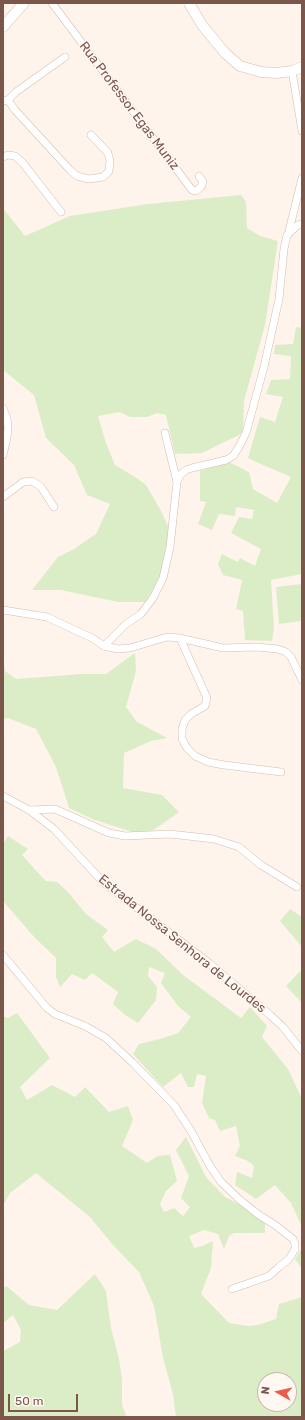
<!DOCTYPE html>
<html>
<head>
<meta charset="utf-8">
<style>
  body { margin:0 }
  #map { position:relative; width:305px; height:1420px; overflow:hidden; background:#fef4eb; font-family:Rubik,sans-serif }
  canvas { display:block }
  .frame { position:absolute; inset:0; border:4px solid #7b564b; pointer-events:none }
  .north { position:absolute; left:257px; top:1372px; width:40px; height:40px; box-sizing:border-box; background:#fff8f2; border:1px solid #cab7af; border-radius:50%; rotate:278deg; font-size:11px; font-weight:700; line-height:16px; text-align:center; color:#7b564b }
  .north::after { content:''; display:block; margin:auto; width:14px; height:18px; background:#ed5b4b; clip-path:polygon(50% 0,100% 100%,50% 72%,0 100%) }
  .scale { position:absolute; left:8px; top:1394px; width:70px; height:18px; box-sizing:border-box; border:2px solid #7b564b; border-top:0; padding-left:5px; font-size:12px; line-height:14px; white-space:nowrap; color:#7b564b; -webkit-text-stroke:3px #fff8f2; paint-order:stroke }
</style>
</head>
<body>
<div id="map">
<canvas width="305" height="1420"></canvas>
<div class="frame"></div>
<div class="north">N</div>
<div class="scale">50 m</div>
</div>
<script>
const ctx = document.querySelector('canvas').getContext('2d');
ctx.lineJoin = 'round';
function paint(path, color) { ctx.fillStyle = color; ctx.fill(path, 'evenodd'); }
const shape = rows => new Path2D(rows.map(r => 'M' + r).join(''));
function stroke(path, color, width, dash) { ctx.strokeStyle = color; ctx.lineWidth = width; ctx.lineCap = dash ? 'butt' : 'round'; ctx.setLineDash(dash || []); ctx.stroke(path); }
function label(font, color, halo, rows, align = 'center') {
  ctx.font = font + ' Rubik,sans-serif'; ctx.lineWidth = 3; ctx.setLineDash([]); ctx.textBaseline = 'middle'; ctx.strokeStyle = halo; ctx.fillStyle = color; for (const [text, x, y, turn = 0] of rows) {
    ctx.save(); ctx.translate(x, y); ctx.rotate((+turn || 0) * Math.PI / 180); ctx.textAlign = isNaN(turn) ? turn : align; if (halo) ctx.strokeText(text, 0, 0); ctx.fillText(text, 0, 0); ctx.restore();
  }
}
const green = shape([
  [241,195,246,202,247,228,260,236,278,241,265,325,244,401,243,433,202,453,175,454,166,415,157,413,147,417,130,417,120,412,98,416,106,443,115,465,135,477,146,485,160,509,169,528,164,573,145,602,118,602,61,590,32,590,58,557,74,549,96,534,110,504,87,495,74,465,46,438,34,395,3,370,3,208,25,236,70,216,148,204],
  [296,327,302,328,302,574,271,580,274,628,272,641,245,640,243,611,236,609,242,580,223,575,218,564,222,554,238,562,240,558,255,566,261,549,231,533,239,517,252,519,254,510,236,507,235,516,219,514,212,530,198,524,206,502,200,501,200,471,229,462,249,472,253,489,277,503,291,477,256,462,248,458,260,417,275,422,283,397,266,394,271,380,290,379,291,356,274,354,275,345,293,344],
  [302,584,302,621,279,624,276,587],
  [135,653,136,671,126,707,137,722,167,738,151,741,124,753,123,788,162,795,179,812,145,836,95,820,69,808,56,767,36,729,8,718,3,719,3,655,5,671,16,679,82,674,106,674],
  [8,836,28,849,22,855,41,876,46,881,57,882,68,892,86,914,108,930,102,937,114,952,136,939,156,949,183,975,241,1018,250,1007,267,1026,262,1037,288,1069,302,1099,302,1227,291,1203,275,1185,256,1199,235,1185,237,1172,252,1178,254,1166,248,1161,235,1156,240,1146,236,1126,220,1131,215,1120,209,1118,202,1103,206,1076,197,1074,194,1087,188,1087,181,1073,163,1087,133,1054,139,1044,160,1039,178,1033,191,1017,178,1006,161,983,165,973,149,967,148,976,157,987,156,1000,138,1023,125,1015,113,1004,118,992,92,973,85,980,72,974,60,987,56,977,56,958,35,938,3,901,3,844],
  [290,909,302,917,302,947,280,921],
  [302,969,302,1003,286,986],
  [17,1013,50,1058,20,1087,27,1100,52,1085,75,1097,85,1087,109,1112,128,1106,133,1120,122,1146,147,1163,158,1156,170,1155,177,1181,166,1191,160,1204,164,1212,174,1208,183,1216,190,1207,181,1198,189,1176,176,1150,186,1137,206,1177,225,1197,244,1207,265,1221,265,1233,234,1233,229,1236,224,1249,218,1234,204,1230,189,1236,194,1248,202,1246,213,1241,211,1268,201,1294,229,1323,248,1326,258,1325,276,1319,279,1304,302,1297,302,1417,176,1417,173,1394,163,1358,154,1306,139,1272,113,1245,90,1217,36,1173,10,1193,3,1206,3,1016,8,1018],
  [265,1380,289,1380,289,1404,265,1404],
  [302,1248,302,1269,295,1259],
  [95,1274,106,1291,111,1328,119,1359,122,1379,122,1405,127,1417,3,1417,3,1351,20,1342,21,1330,13,1315,3,1323,3,1288,6,1286,29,1305,57,1310]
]);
const street = shape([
  [52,3,192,190,196,191,201,187,203,182,199,176],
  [292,71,302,131],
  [8,100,15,110,70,170,77,176,89,179,103,177,109,171,110,161,108,153,91,135],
  [3,101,8,100,16,92,65,57],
  [3,157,8,155,15,156,22,162,61,212],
  [288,235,302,178],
  [3,408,7,419,8,427,7,438,3,455],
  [165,433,177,482],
  [3,497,23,482,32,481,41,487,54,507],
  [3,610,47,617,92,638,104,646,118,649,130,648,167,637,180,638,223,648,257,647,278,649,286,652,291,657,302,680],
  [180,638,207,698,205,706,191,714,185,720,182,729,182,739,187,748,195,756,208,762,224,765,281,772],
  [104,646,126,624,141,614,153,598,163,578,170,547,177,482,180,475,186,470,192,468,226,460,233,456,239,447,246,433,264,367,279,299,284,249,287,235,298,225,302,224],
  [3,796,29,810,54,829,103,882,209,963,270,1015,283,1027,302,1051],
  [29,810,55,809,109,833,125,836,170,834,214,839,239,847,261,865,297,887],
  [3,955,47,1008,55,1014,85,1026,106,1038,133,1063,174,1105,191,1131,210,1166,221,1182,240,1200,259,1215,275,1225,293,1239,295,1244,295,1249,289,1259,279,1267,269,1276,232,1289]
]);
const secondary = shape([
  [189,3,202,25,225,53,240,66,261,72,277,73,292,71,302,67],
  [3,27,24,3]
]);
const streetNames = [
  ["Rua Professor Egas Muniz",129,106,53],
  ["Estrada Nossa Senhora de Lourdes",182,944,39]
];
paint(green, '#dbedc7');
stroke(street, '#d4bcb1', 8);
stroke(secondary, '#d7bcae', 11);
stroke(street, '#fff', 7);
stroke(secondary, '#fff', 10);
label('13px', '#7b564b', '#fff8f2', streetNames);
</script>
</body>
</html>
